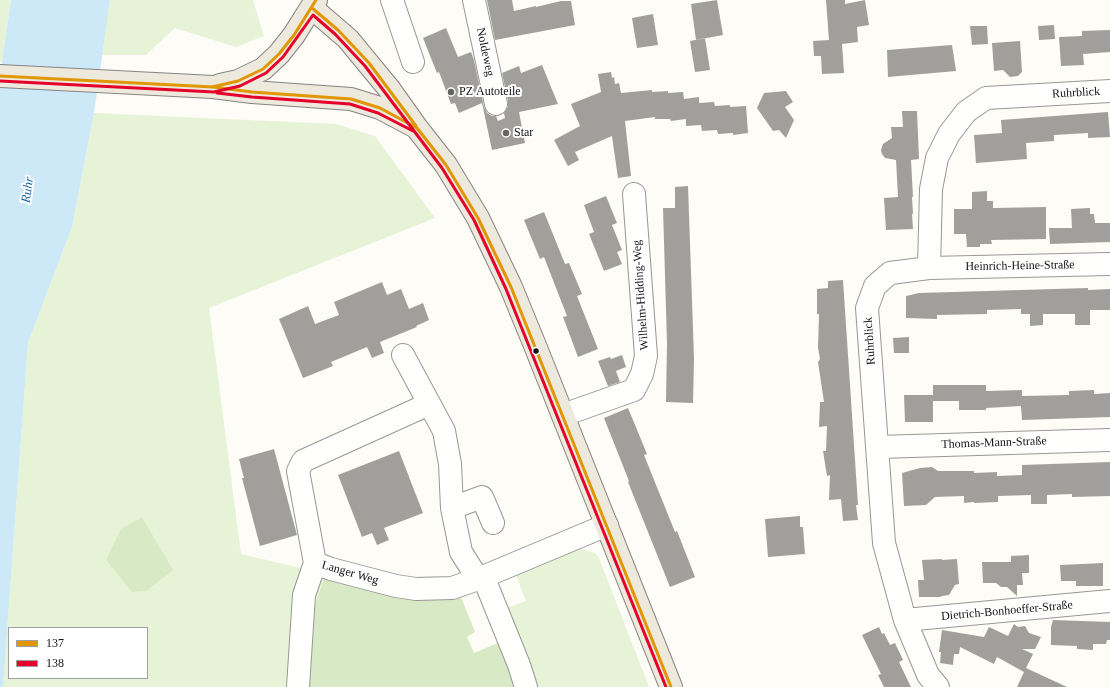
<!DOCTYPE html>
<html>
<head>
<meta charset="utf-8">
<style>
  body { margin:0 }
  #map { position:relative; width:1110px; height:687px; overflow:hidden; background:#fdfcf7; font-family:Georgia,serif }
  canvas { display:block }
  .legend { position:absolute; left:8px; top:627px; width:140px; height:52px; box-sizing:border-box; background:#fff; border:1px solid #a0a0a0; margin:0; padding:5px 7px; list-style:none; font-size:12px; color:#111 }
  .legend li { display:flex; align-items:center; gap:8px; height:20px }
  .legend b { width:20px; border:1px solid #a0a0a0 }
</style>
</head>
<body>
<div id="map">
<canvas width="1110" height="687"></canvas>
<ul class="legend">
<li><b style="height:5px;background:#e09702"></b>137</li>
<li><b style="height:5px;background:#e4002b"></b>138</li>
</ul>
</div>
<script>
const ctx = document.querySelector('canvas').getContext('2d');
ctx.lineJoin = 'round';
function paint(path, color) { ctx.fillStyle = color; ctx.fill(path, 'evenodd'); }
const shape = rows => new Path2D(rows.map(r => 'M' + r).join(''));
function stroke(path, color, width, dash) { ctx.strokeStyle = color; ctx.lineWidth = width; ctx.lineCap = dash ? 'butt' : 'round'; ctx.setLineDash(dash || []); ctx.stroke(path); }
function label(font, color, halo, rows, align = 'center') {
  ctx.font = font + ' Georgia,serif'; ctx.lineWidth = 4; ctx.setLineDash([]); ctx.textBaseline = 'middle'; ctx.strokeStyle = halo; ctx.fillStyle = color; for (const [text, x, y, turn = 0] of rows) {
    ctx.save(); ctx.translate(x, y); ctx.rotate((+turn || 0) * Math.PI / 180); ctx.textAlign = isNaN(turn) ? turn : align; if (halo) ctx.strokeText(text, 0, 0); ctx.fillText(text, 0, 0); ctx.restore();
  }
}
const green = shape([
  [0,0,11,0,2,62,0,62],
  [110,0,253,0,264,36,236,47,175,28,146,55,102,55],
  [94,113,336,124,375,136,435,218,209,308,241,554,326,574,308,687,3,687,28,343,72,227],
  [9,628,147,628,147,678,9,678],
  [581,549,595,553,599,558,649,687,531,687,501,610,526,601,516,575,573,550]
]);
const forest = shape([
  [142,517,173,570,146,591,132,592,106,560,121,529],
  [326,574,461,597,475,632,467,637,474,653,505,640,521,687,308,687,314,608]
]);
const water = shape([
  [11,0,110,0,94,113,72,227,28,343,3,687,0,687,0,76]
]);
const building = shape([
  [487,0,512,0,514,11,536,6,536,7,561,1,571,1,575,25,495,40],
  [717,0,723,35,696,40,691,4],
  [826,0,845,0,845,4,865,0,869,25,857,27,858,42,842,44,844,73,822,74,821,56,814,56,813,41,829,40],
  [653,14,658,45,637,48,632,18],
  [1054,25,1055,39,1039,40,1038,26],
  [970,26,987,26,988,44,972,45],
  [446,28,458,57,471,52,474,60,484,107,487,113,492,116,496,116,498,121,505,118,504,113,508,107,508,101,502,73,519,66,521,73,542,65,558,104,519,112,525,143,492,150,482,103,459,113,455,103,451,104,439,72,437,73,423,38],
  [1110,30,1110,52,1083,54,1084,65,1061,66,1059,37,1082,36,1082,31],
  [705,38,710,70,695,72,690,41],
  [1020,41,1022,72,1018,76,1010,77,1003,70,994,71,992,43],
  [952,45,956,71,888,77,887,50],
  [611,72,612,78,614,77,615,84,619,83,621,93,652,90,652,92,668,91,668,93,683,92,684,99,699,97,699,103,714,102,715,106,730,105,730,107,746,106,748,133,733,135,733,133,718,134,717,130,702,131,701,125,686,126,686,119,671,121,670,119,655,119,655,117,625,121,631,176,618,178,612,136,575,152,579,160,568,166,554,140,580,126,571,104,601,92,598,74],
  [786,91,793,102,785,107,794,120,786,138,779,130,773,131,757,108,764,93],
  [902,111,917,111,919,159,911,160,913,197,912,197,913,214,912,214,913,229,886,230,884,198,898,197,896,160,885,158,882,154,881,150,883,144,892,138,891,127,903,127],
  [1108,112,1110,137,1088,138,1088,133,1054,135,1054,141,1026,143,1027,159,976,163,974,135,1002,133,1001,120],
  [688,186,694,358,693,403,666,402,667,343,663,208,675,208,675,187],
  [987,191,987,201,993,201,993,208,1046,207,1046,239,991,240,992,244,980,244,980,247,967,247,966,234,954,234,954,209,972,209,972,192],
  [606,196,617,223,612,225,622,250,617,252,622,264,604,271,589,234,594,232,584,205],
  [1090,208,1090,214,1094,214,1095,223,1110,223,1110,242,1050,244,1049,228,1072,228,1071,209],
  [544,212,565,264,569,263,582,294,577,296,598,349,578,357,563,317,567,316,544,257,540,259,524,220],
  [843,280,858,505,856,505,858,520,843,521,841,499,829,500,830,475,827,476,823,451,826,451,827,426,819,427,820,402,824,402,818,362,820,359,818,348,819,314,817,314,817,289,828,288,828,281],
  [382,282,387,295,401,289,409,309,423,303,429,320,416,326,417,327,380,342,384,353,372,358,367,347,331,362,333,366,303,378,279,319,308,306,315,324,339,315,334,302],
  [1088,288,1088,290,1110,289,1110,310,1090,310,1090,325,1075,325,1075,314,1043,314,1043,325,1030,326,1030,314,1021,314,1021,309,987,310,987,314,937,315,937,319,906,318,906,296,919,293],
  [909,337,909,353,894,353,893,338],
  [622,355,626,367,616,371,620,382,608,386,598,361,610,357,611,359],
  [933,385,986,385,986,391,1022,390,1022,396,1069,395,1069,391,1094,390,1094,394,1110,393,1110,417,1022,420,1021,406,986,408,986,410,959,410,959,401,933,401,933,422,905,422,904,395,933,395],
  [628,408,647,454,644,455,675,532,677,531,695,577,670,587,628,482,629,481,604,418],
  [274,449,297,535,260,546,242,478,244,478,239,459],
  [399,451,423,513,384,528,389,540,377,545,372,533,362,537,338,475],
  [1110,462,1110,496,1072,497,1072,494,1047,495,1047,504,1031,504,1031,495,998,496,998,502,974,503,974,502,964,503,964,496,935,497,926,505,904,506,902,473,920,468,932,467,938,471,974,471,974,473,997,472,997,476,1022,475,1022,465],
  [800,516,800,527,803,527,805,554,768,557,765,519],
  [1029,555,1029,573,1022,573,1023,585,1017,585,1017,596,1007,587,1001,587,996,583,983,583,982,562,1011,562,1011,556],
  [942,559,942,560,957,559,959,584,955,585,949,595,942,596,940,597,919,597,918,580,924,580,922,560],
  [1103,563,1103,586,1076,586,1076,581,1061,581,1060,565],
  [1053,620,1110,622,1110,640,1107,640,1106,644,1093,644,1093,650,1077,649,1077,646,1051,645,1051,627],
  [1014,624,1018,627,1025,626,1029,633,1041,637,1035,649,1022,649,1033,654,1026,668,1067,687,1017,687,1024,672,997,657,994,664,960,647,959,654,954,654,953,665,940,663,941,652,939,652,942,630,984,637,989,627,1008,636],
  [879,627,882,634,884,633,890,645,895,643,903,660,899,662,911,687,884,687,878,675,881,674,862,635]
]);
const minor = shape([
  [392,0,413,62],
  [474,0,496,104],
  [929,268,931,189,937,158,949,134,966,112,986,98,1110,91],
  [403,355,444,431,450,464,452,508],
  [563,415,634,390,642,374,646,356,634,194],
  [878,447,1110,440],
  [315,563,298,471,303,461,429,404],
  [483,576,519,665,526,687],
  [478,579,461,552,452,508,482,497,493,523],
  [905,620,1110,601],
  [298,687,304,595,315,563,331,569,396,586,416,589,452,588,478,579,607,525],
  [938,687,928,675,905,620,884,543,867,308,875,286,890,273,929,268,1110,264]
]);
const major = shape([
  [312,8,348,39,390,90,417,128,446,165,478,218,511,287,536,348,671,687],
  [0,76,213,87,252,92,351,99,380,108,414,126],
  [220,85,238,81,263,69,279,54,294,35,316,0]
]);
const bus1 = shape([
  [312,8,338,30,369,63,416,126],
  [0,76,213,87,252,92,351,99,380,108,417,128,446,165,478,218,511,287,671,687],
  [212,87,238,81,263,69,279,54,294,35,316,0]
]);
const bus2 = shape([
  [0,81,214,92,240,86,266,73,283,57,313,15,335,34,365,66,442,168,474,220,506,289,666,687],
  [217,93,252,97,350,104,378,113,415,132]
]);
const markers = [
  [451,92,4,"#646362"],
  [506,133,4,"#646362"],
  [536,351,3.5,"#111"]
];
const streetNames = [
  ["Noldeweg",485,52,78],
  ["Ruhrblick",1076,93,-3],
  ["Heinrich-Heine-Straße",1020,266,-1],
  ["Wilhelm-Hidding-Weg",641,295,-94],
  ["Ruhrblick",870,341,-94],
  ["Thomas-Mann-Straße",994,443,-2],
  ["Langer Weg",350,573,16],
  ["Dietrich-Bonhoeffer-Straße",1007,611,-5]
];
const poiNames = [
  ["PZ Autoteile",459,92],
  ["Star",514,133]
];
const waterNames = [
  ["Ruhr",28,190,-82]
];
paint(green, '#e7f3d7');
paint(forest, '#d8eac5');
paint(water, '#cde8f7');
paint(building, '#a19f9c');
stroke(minor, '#979795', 24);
stroke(major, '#858482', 24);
stroke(minor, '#fffffe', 22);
stroke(major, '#ede9dc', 22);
stroke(bus1, '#e09702', 3);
stroke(bus2, '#e4002b', 3);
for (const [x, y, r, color] of markers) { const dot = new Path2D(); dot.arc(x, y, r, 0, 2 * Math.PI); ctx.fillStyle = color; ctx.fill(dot); stroke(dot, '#fff', 1.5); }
label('12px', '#111', '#fff', streetNames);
label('12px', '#111', '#fff', poiNames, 'left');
label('italic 13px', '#1768a6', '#fff', waterNames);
</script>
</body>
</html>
